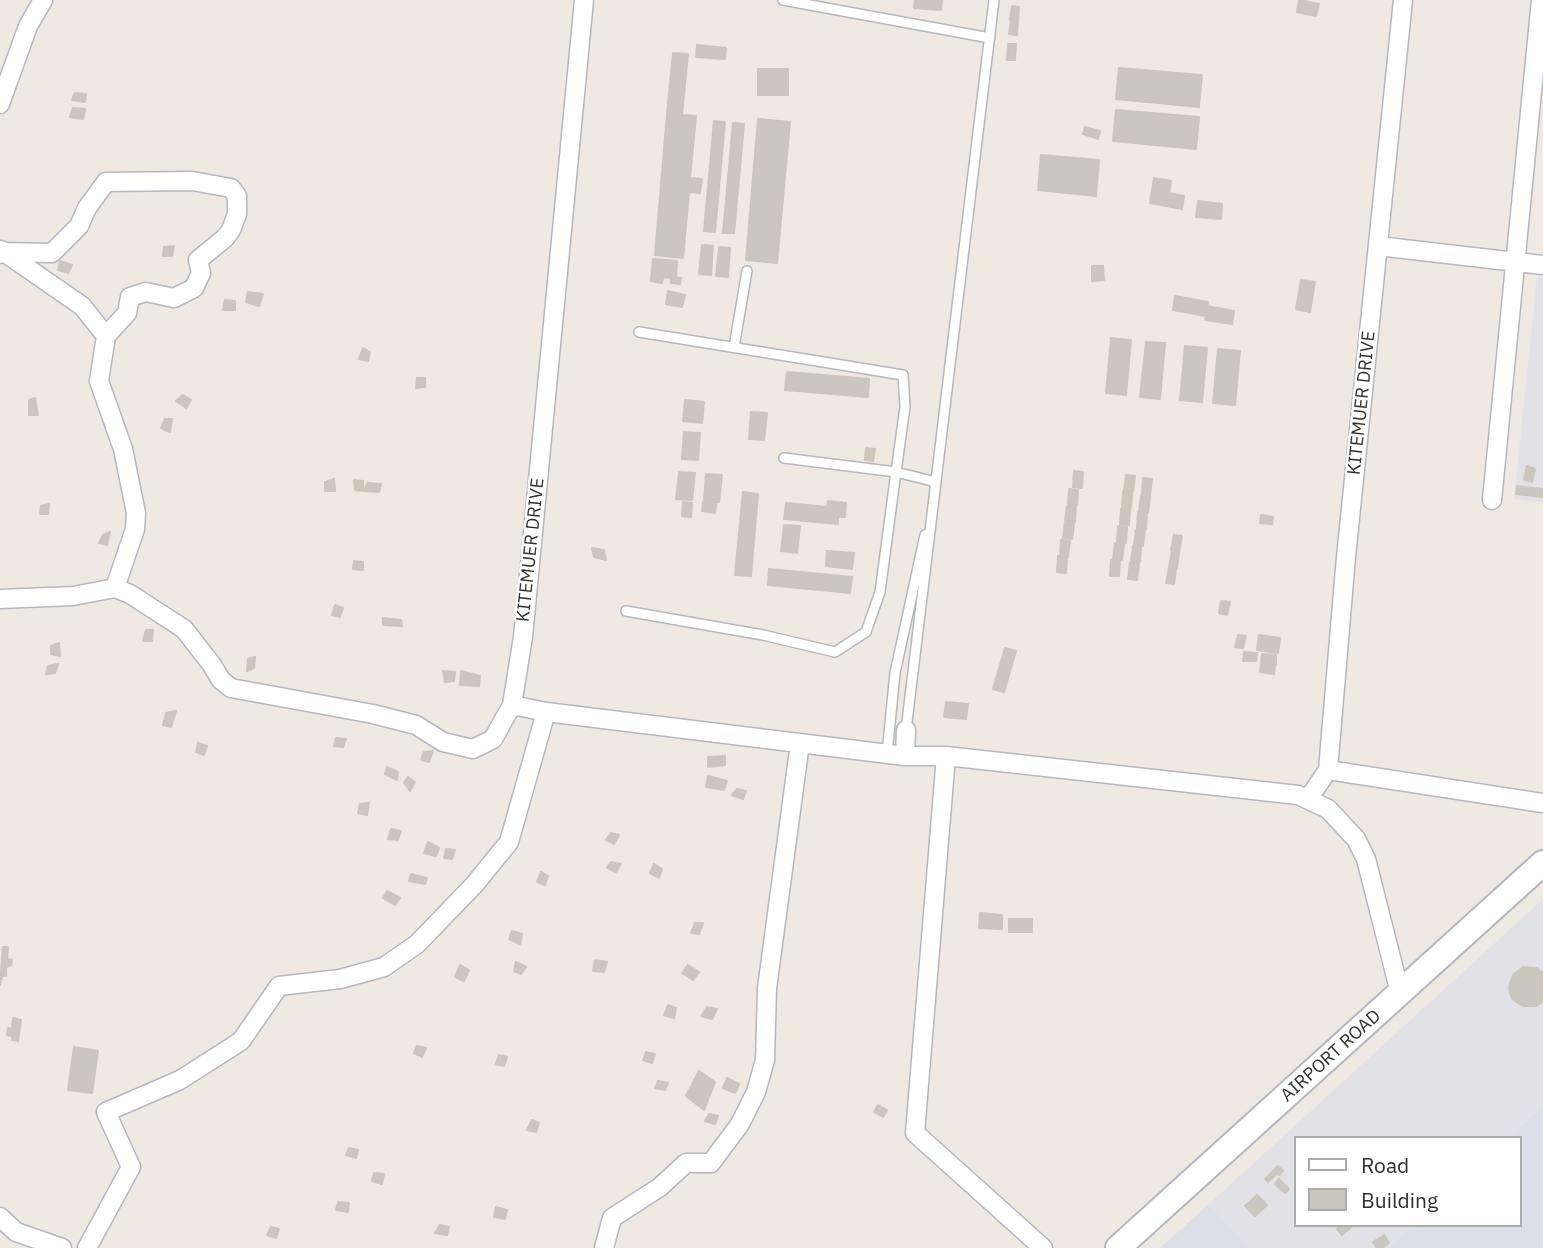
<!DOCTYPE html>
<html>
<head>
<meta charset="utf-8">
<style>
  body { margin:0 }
  #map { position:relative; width:1543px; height:1248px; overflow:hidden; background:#efe9e1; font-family:"IBM Plex Sans",sans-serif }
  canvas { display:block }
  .legend { position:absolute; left:1294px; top:1136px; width:228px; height:91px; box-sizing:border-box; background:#fff; border:2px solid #ababab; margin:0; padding:9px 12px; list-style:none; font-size:21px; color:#2e2e2e }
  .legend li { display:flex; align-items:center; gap:14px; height:35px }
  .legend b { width:35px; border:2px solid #ababab }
</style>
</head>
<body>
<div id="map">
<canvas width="1543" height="1248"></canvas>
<ul class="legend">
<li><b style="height:9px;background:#fff"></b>Road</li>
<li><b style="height:19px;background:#cbc7bf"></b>Building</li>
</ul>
</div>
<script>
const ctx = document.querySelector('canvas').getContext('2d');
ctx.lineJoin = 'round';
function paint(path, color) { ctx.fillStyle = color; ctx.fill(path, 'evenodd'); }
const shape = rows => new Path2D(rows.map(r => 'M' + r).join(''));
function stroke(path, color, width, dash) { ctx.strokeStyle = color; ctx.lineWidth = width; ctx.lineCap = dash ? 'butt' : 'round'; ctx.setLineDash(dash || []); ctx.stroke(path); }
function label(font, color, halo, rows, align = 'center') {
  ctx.font = font + ' "IBM Plex Sans",sans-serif'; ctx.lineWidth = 5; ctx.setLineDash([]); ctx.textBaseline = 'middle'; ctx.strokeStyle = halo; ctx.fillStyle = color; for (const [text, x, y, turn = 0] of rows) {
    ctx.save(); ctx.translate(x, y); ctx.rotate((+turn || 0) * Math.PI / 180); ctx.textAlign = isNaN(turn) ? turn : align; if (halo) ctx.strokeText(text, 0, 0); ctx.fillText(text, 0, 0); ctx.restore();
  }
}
const industrial = shape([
  [1537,277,1543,277,1543,502,1514,499],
  [1543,899,1543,1106,1508,1138,1296,1138,1296,1225,1413,1225,1388,1248,1249,1248,1209,1204]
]);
const airport = shape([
  [1543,1106,1543,1248,1388,1248,1413,1225,1520,1225,1520,1138,1508,1138],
  [1209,1204,1249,1248,1160,1248]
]);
const building = shape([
  [915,0,942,0,941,10,914,8,915,0],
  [1299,0,1319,4,1316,16,1297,12,1299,0],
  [1012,6,1019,7,1018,20,1010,20,1012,6],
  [1011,21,1018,22,1017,35,1009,34,1011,21],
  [1008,44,1016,44,1015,60,1007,60,1008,44],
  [697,45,726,48,725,59,696,57,697,45],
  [673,53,688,54,682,115,667,114,673,53],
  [1119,68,1202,75,1199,107,1116,99,1119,68],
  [758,69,788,69,788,95,758,95,758,69],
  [75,93,86,94,85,102,72,100,75,93],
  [73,108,85,109,83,119,70,117,73,108],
  [1116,110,1199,117,1196,149,1113,141,1116,110],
  [667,114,696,116,690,178,702,179,700,193,689,192,683,258,655,255,667,114],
  [758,119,790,122,777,263,746,260,758,119],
  [714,121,725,122,715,232,704,231,714,121],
  [733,123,744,124,734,233,723,233,733,123],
  [1085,127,1100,131,1098,139,1083,134,1085,127],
  [1041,155,1099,160,1096,196,1038,190,1041,155],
  [1154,178,1171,181,1169,193,1184,196,1182,209,1150,203,1154,178],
  [1198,201,1222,204,1221,219,1196,217,1198,201],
  [702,245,713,246,711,275,699,274,702,245],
  [174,246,172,256,163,256,164,247,174,246],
  [719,247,730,248,728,277,716,276,719,247],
  [653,259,677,261,676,277,681,278,680,284,671,283,671,278,663,277,662,283,651,281,653,259],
  [60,261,72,265,68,273,58,270,60,261],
  [1092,266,1103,266,1104,280,1092,281,1092,266],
  [1301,280,1315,282,1310,312,1296,309,1301,280],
  [668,291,685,295,682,307,666,304,668,291],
  [248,292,263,294,259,306,246,302,248,292],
  [1175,296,1208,302,1207,306,1234,311,1232,324,1205,320,1206,316,1173,310,1175,296],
  [225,300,235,301,235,310,223,310,225,300],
  [1111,338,1131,340,1126,395,1106,393,1111,338],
  [1146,342,1165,343,1160,399,1140,397,1146,342],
  [1185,346,1207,348,1202,402,1180,400,1185,346],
  [363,348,370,352,368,361,359,359,363,348],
  [1218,349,1240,351,1235,405,1213,403,1218,349],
  [787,372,869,379,868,397,785,390,787,372],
  [417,378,425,378,425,387,416,388,417,378],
  [183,395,191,400,186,408,176,401,183,395],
  [35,398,38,415,29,415,29,400,35,398],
  [685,400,704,402,702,423,683,421,685,400],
  [751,412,767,413,764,440,749,439,751,412],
  [165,419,172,419,170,432,161,428,165,419],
  [684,432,700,433,698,460,682,459,684,432],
  [866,448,875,449,873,461,865,460,866,448],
  [1527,466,1535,469,1532,482,1524,480,1527,466],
  [1074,471,1083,472,1082,488,1073,487,1074,471],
  [679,472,695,473,692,500,676,499,679,472],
  [706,474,722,475,719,502,704,501,706,474],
  [1126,475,1135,476,1133,491,1124,491,1126,475],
  [1143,478,1152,479,1150,495,1142,494,1143,478],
  [334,479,335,491,325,491,325,482,334,479],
  [354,480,363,481,363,491,355,490,354,480],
  [368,483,381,484,379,492,363,491,368,483],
  [1517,486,1543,489,1543,497,1516,494,1517,486],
  [1069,489,1078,490,1077,505,1068,504,1069,489],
  [743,492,758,494,751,576,735,575,743,492],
  [1123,492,1132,493,1131,508,1122,508,1123,492],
  [1141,496,1150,497,1148,512,1139,512,1141,496],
  [828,501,846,503,845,517,838,517,838,524,784,519,786,503,827,507,828,501],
  [683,502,692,503,691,517,682,516,683,502],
  [703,502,716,504,715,513,702,511,703,502],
  [49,504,48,514,40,514,41,506,49,504],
  [1067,506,1076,506,1075,522,1065,521,1067,506],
  [1121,509,1130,510,1129,525,1120,524,1121,509],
  [1138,512,1147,513,1146,529,1137,528,1138,512],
  [1261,515,1273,517,1272,524,1260,523,1261,515],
  [1065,523,1074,524,1072,539,1063,538,1065,523],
  [784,525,800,526,797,553,781,551,784,525],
  [1118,526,1127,527,1126,543,1117,542,1118,526],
  [1136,530,1145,530,1143,546,1134,545,1136,530],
  [110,532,107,545,99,543,103,535,110,532],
  [1174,535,1182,536,1179,552,1171,550,1174,535],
  [1061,540,1070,541,1068,557,1060,556,1061,540],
  [1115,543,1124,544,1122,560,1113,559,1115,543],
  [1133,546,1141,547,1140,562,1131,562,1133,546],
  [592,548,604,550,606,560,594,557,592,548],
  [827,551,854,553,852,569,826,566,827,551],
  [1172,551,1179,553,1177,568,1169,567,1172,551],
  [1058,556,1067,557,1066,573,1057,572,1058,556],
  [1111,560,1120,561,1119,576,1110,576,1111,560],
  [354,561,363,562,363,570,353,569,354,561],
  [1130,563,1139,564,1137,580,1128,579,1130,563],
  [1169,568,1176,569,1174,584,1166,583,1169,568],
  [769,569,852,577,850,593,768,585,769,569],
  [1221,601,1230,602,1227,615,1219,613,1221,601],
  [335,605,343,608,340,617,332,615,335,605],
  [383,618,401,620,402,626,383,625,383,618],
  [146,630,153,630,152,641,143,641,146,630],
  [1238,635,1246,636,1243,648,1235,647,1238,635],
  [1259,635,1280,638,1278,653,1257,650,1259,635],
  [59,643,60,656,51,654,51,646,59,643],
  [1005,648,1016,651,1004,692,993,689,1005,648],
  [1244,652,1257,653,1256,661,1243,661,1244,652],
  [1262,654,1276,655,1276,665,1261,664,1262,654],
  [255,657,254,668,247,671,248,659,255,657],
  [58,664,55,673,46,674,48,666,58,664],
  [1261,664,1275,666,1274,674,1260,672,1261,664],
  [443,671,455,672,454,681,445,682,443,671],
  [461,671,480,676,479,686,460,685,461,671],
  [946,702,968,704,966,719,944,717,946,702],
  [176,711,171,727,163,725,166,713,176,711],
  [336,738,346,739,343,747,334,746,336,738],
  [198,743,207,746,204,755,196,752,198,743],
  [433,751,429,762,421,760,424,752,433,751],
  [725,756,725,765,708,767,708,757,725,756],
  [387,767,398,772,397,780,385,774,387,767],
  [708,776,727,781,724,790,706,787,708,776],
  [408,777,415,782,410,791,404,783,408,777],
  [737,789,746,791,743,799,732,795,737,789],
  [369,803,367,815,358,813,360,804,369,803],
  [391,829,401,831,398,840,388,839,391,829],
  [611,833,619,835,614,844,606,840,611,833],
  [428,842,439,848,436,856,424,853,428,842],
  [446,849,455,850,452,859,444,858,446,849],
  [611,862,621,864,616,872,607,868,611,862],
  [654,864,662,869,659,878,650,873,654,864],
  [541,872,548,876,545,885,537,882,541,872],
  [411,874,427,878,425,884,409,881,411,874],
  [387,891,400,898,395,905,383,898,387,891],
  [980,913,1002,915,1002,929,979,928,980,913],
  [1009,919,1032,919,1032,932,1009,932,1009,919],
  [695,923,703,923,699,934,691,933,695,923],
  [512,931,522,934,520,944,509,939,512,931],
  [3,947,8,947,7,959,12,960,11,965,6,967,6,976,2,976,0,985,3,947],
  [595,960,607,962,604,972,593,971,595,960],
  [516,962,526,967,521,974,514,971,516,962],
  [460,965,469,970,464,981,455,977,460,965],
  [688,965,699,972,693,980,682,973,688,965],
  [1523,967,1537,968,1543,973,1543,1001,1536,1006,1523,1006,1512,999,1510,993,1509,987,1513,975,1523,967],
  [668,1005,676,1008,674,1018,664,1015,668,1005],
  [707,1007,717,1009,712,1019,701,1016,707,1007],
  [13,1018,21,1020,18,1041,12,1040,12,1036,7,1035,8,1028,12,1029,13,1018],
  [417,1046,426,1048,422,1057,414,1053,417,1046],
  [74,1047,98,1051,92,1093,68,1090,74,1047],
  [646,1052,655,1054,652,1063,643,1060,646,1052],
  [499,1055,507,1057,504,1066,496,1064,499,1055],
  [699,1071,715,1082,704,1110,686,1096,699,1071],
  [727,1078,739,1084,735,1093,723,1088,727,1078],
  [658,1081,668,1083,665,1090,655,1088,658,1081],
  [878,1105,887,1110,883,1117,874,1112,878,1105],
  [709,1114,718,1116,715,1124,705,1121,709,1114],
  [532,1120,539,1123,536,1132,527,1130,532,1120],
  [349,1148,358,1150,356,1158,346,1155,349,1148],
  [1278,1166,1283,1171,1279,1175,1277,1173,1268,1182,1265,1179,1278,1166],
  [374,1173,384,1174,382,1184,372,1181,374,1173],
  [1279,1179,1289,1189,1285,1193,1275,1184,1279,1179],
  [1257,1195,1267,1205,1255,1216,1245,1206,1257,1195],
  [338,1202,349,1203,348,1212,336,1210,338,1202],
  [496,1207,507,1210,505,1219,494,1217,496,1207],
  [440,1225,449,1227,447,1235,435,1233,440,1225],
  [1342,1225,1354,1225,1342,1235,1337,1229,1342,1225],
  [271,1227,279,1229,276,1238,267,1235,271,1227],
  [1384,1235,1389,1243,1382,1248,1377,1248,1373,1242,1384,1235]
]);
const lane = shape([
  [783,0,990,38],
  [639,332,903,375,905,407,896,472,784,458],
  [734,347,747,271],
  [626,611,763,635,835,652,866,632,880,592,896,472,936,482,935,487],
  [906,730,994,0],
  [887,754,895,673,925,535]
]);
const street = shape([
  [0,104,28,26,43,0],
  [1378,246,1543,265],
  [1,250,82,306,106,336],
  [0,254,2,252,52,253,79,226,87,208,106,182,192,181,231,188,237,196,237,214,231,230,225,238,198,260,201,273,194,288,174,298,146,292,130,297,127,313,106,336,99,381,123,449,136,513,135,529,115,588],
  [1492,500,1541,0],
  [0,599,73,596,115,588,130,594,184,629,212,665,221,680,231,688,373,714,416,725,443,742,473,749,493,739,512,705,523,637,584,0],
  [512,705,546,712,905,756,946,756,1298,795,1328,809,1356,839,1366,859,1400,993],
  [905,756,906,730],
  [946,756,915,1133,1043,1248],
  [1328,770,1543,803],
  [1308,799,1328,770,1346,557,1403,0],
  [0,1217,16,1232,62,1248],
  [87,1248,131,1167,106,1112,180,1080,241,1041,279,986,340,979,384,967,417,944,474,885,509,842,546,712],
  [604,1248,612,1218,660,1187,686,1163,711,1163,740,1124,756,1092,765,1060,767,988,800,743]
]);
const secondary = shape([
  [1118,1248,1543,863]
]);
const streetNames = [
  ["KITEMUER DRIVE",1362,403,-84],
  ["KITEMUER DRIVE",531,550,-84],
  ["AIRPORT ROAD",1331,1056,-42]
];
paint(industrial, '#e3e1e8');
paint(airport, '#dcdee8');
paint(building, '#cbc7bf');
stroke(building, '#cbc5ba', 2);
stroke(lane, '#b4b7c1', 12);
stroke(street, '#b4b7c1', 21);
stroke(secondary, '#b4b7c1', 28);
stroke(lane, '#fff', 9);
stroke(street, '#fff', 18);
stroke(secondary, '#fff', 24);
label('18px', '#2e2e2e', '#fff', streetNames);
</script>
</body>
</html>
